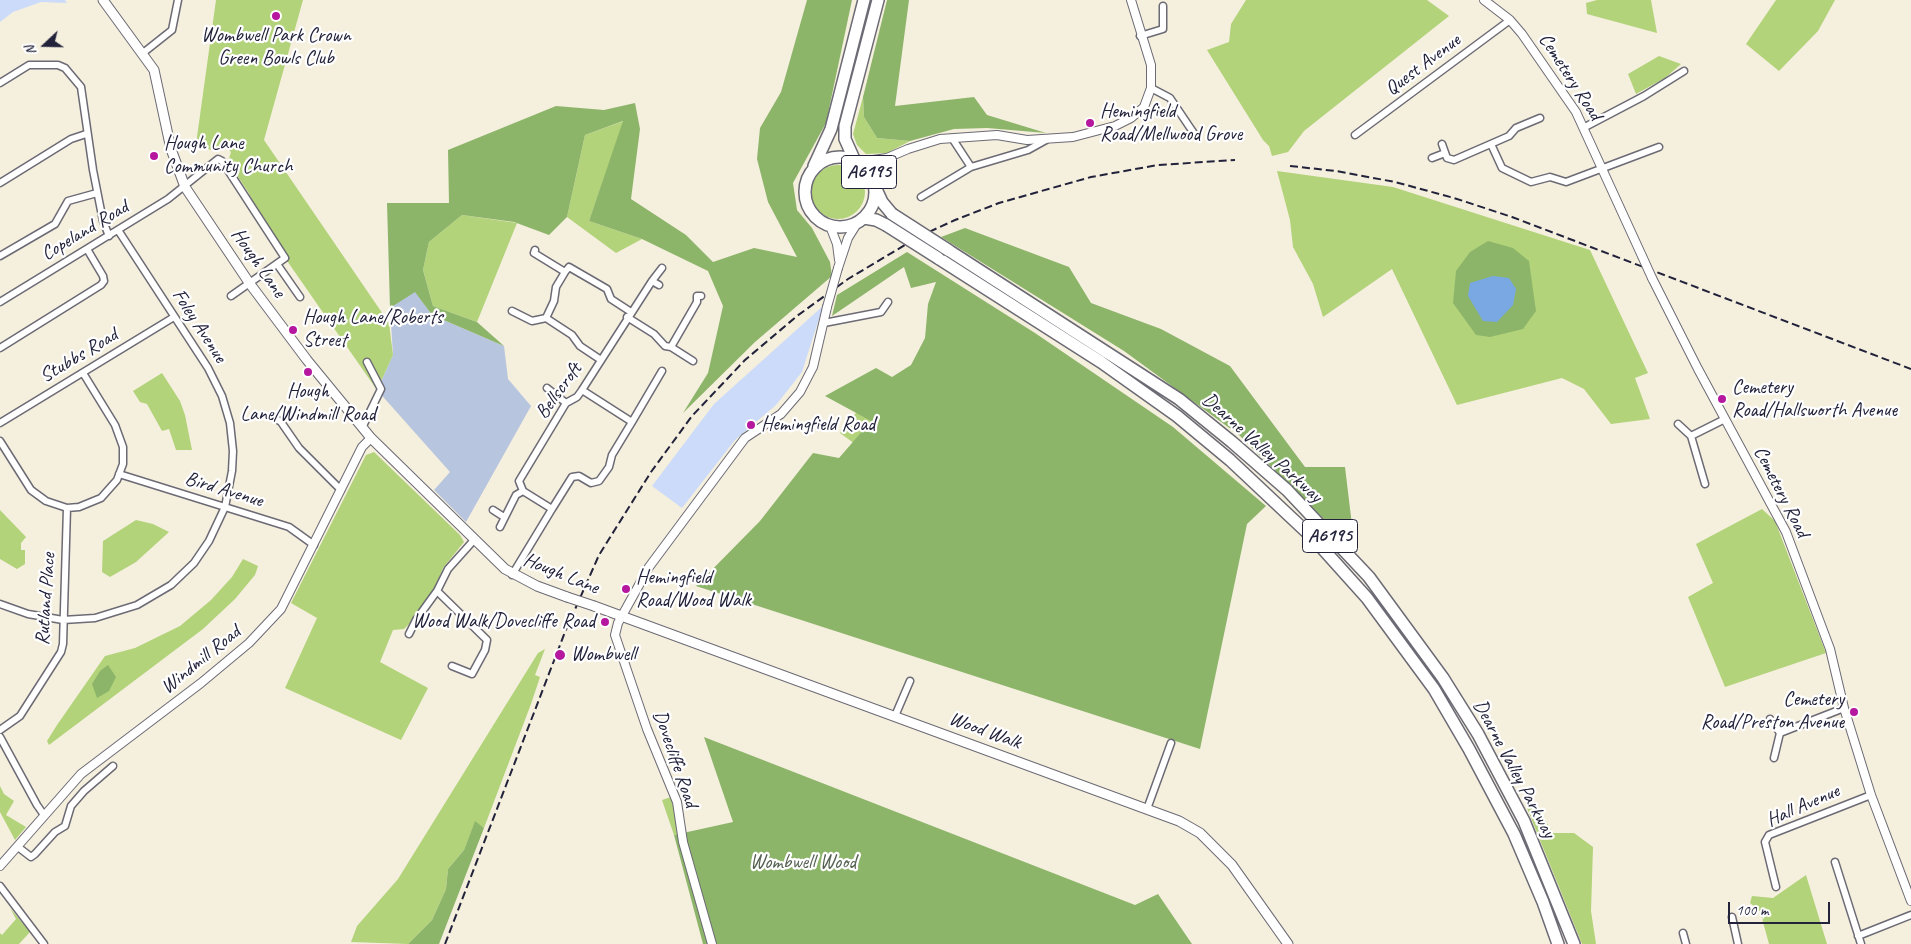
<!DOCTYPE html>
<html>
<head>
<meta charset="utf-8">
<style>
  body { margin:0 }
  #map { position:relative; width:1911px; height:944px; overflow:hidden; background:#f5efde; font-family:Caveat,sans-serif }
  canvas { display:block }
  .north { position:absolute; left:20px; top:20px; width:50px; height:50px; -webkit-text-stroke:4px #fff; paint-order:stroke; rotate:249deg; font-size:14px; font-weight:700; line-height:20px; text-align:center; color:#22223b }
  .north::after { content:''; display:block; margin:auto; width:18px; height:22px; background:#22223b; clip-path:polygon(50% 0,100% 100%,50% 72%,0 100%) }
  .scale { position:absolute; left:1728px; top:902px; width:102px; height:22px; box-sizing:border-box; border:2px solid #22223b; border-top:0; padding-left:6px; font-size:15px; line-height:18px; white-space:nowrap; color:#22223b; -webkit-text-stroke:4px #fff; paint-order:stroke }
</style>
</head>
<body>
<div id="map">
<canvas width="1911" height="944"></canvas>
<div class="north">N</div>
<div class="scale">100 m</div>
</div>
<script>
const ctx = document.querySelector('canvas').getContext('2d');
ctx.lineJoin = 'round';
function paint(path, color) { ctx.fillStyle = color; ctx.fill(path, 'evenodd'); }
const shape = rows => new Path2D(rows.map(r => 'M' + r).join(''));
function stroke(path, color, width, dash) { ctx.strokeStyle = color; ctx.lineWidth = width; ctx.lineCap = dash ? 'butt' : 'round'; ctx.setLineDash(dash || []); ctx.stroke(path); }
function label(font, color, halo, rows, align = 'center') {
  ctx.font = font + ' Caveat,sans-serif'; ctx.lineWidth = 4.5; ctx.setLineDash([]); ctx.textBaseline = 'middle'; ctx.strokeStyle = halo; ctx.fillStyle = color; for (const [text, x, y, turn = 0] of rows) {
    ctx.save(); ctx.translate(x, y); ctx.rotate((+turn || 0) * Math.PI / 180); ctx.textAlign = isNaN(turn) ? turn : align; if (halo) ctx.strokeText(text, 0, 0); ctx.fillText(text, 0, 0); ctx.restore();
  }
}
const built = shape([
  [0,0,65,0,67,3,41,2,13,12,0,22],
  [823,306,802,372,776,405,735,440,682,508,652,486,714,404]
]);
const industrial = shape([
  [415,291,432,315,504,346,508,379,531,406,466,522,434,490,450,472,377,390,393,355,390,308]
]);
const green = shape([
  [216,0,303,0,264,140,389,323,393,355,377,390,276,245,248,192,228,162,231,152,224,144,211,150,196,144],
  [1246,0,1427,0,1449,16,1304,131,1288,152,1272,156,1269,146,1263,140,1207,50,1229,42,1231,24],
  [1597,0,1651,0,1657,33,1587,14,1586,3],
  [1776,0,1835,0,1818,31,1779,71,1746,44],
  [1659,56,1681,64,1665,78,1636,94,1628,74],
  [863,97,864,117,877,138,910,141,887,153,866,154,857,145,853,134],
  [624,121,589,221,642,239,616,253,567,217,585,135],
  '811 192a27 27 0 1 1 54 0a27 27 0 1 1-54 0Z',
  [1277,171,1393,187,1590,250,1648,373,1635,378,1650,419,1611,424,1584,389,1562,378,1457,405,1392,269,1323,317,1313,284,1293,247,1290,220],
  [462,215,517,223,477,322,433,306,423,270,429,242],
  [162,373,180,401,185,415,192,450,176,450,169,429,162,431,147,404,140,402,133,391],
  [859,409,873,420,855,444,840,433],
  [374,452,460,535,464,542,443,568,435,588,410,623,404,629,393,630,380,662,428,688,401,740,285,688,317,618,291,603,366,455],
  [1762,509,1775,521,1826,653,1725,687,1688,597,1713,583,1696,544],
  [0,510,26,537,21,543,21,550,25,550,25,564,17,569,0,559],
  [136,520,153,524,169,532,136,562,110,577,102,572,103,541],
  [243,559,258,566,255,575,235,599,203,629,49,745,47,741,57,725,105,656,135,648,180,626,211,600,232,577],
  [545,649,535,675,540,677,531,704,484,828,475,822,464,850,448,869,446,889,432,920,408,944,351,942,357,926,398,879,538,653],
  [0,786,4,794,14,801,6,815,26,827,15,840,0,812],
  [671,797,680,834,674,835,662,800],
  [1533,800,1553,833,1574,833,1593,847,1591,911,1596,944,1582,944,1525,803],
  [1806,875,1827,944,1769,944,1760,911,1750,903,1752,896,1773,898],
  [10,908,30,932,19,944,0,944,0,933,2,935,16,919]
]);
const forest = shape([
  [807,0,852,0,826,123,793,183,797,210,812,228,830,262,832,276,755,342,683,413,708,373,723,306,708,271,642,239,589,221,623,121,585,135,567,217,549,235,514,222,462,215,429,242,423,270,433,306,477,322,504,346,432,315,415,292,390,308,387,203,449,203,448,150,556,106,604,110,635,103,640,129,631,199,686,235,713,262,754,248,797,257,768,202,757,159,760,128,781,92],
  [887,0,909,0,895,106,974,97,987,115,1046,133,987,128,954,129,910,141,877,138,864,117,863,97],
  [965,228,1069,267,1091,303,1161,329,1230,366,1305,467,1345,467,1355,550,1239,435,1124,351,941,237],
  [1488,241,1513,248,1529,261,1536,311,1523,329,1490,337,1476,335,1453,303,1456,271,1470,252],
  [907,252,1035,333,1173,427,1266,506,1247,524,1200,749,696,586,760,521,813,453,839,458,871,421,825,396,876,368,892,377,911,365,925,338,928,304,936,282,911,288,904,267,832,316,837,295],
  [108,665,116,677,109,691,97,698,92,684,100,671],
  [704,737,1135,905,1158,894,1192,944,703,944,674,835,733,822],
  [475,821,484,828,439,944,408,944,432,920,446,889,448,869,464,850]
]);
const water = shape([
  [1493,276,1509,278,1516,289,1513,305,1497,322,1483,321,1468,296,1470,283]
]);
const minor = shape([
  [1140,36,1163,29,1163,6],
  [143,53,172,30,178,0],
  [0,83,29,65,58,65,65,68,81,87,93,170,103,221,109,236],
  [1151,88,1170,98,1195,135],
  [1585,127,1644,96,1684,71],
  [1355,135,1510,20],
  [952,138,971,167],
  [1442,144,1447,158,1454,160,1509,136,1516,128,1540,118],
  [1491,144,1502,168,1531,182,1550,177,1566,182,1659,147],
  [1432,158,1445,153],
  [0,183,71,139,86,134],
  [921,197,971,167,1028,150,1046,140],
  [535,250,534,253,565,272,556,287,554,301,546,318],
  [0,256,55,224,68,201,97,193],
  [277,264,300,297],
  [565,272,569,267,607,289,611,299,631,312],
  [652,281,662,268],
  [0,302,168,199,218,159,222,161,285,258,231,296],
  [512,311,532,321,546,318],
  [627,317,654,334,665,346,671,347],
  [546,318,572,335,580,346,601,360],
  [824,323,881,312,888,302],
  [0,348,101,285,104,281,103,276,87,249],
  [693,361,671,347,697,302,697,296,701,296],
  [547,388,566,403],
  [582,390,632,422,662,371],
  [273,417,281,422,299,448,341,490],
  [0,423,174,317],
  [1678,424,1691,436],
  [362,428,381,389,367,362],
  [0,441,31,490,46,501,67,508,79,507,101,498,117,480,123,464,123,447,115,425,83,373],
  [119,474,289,527,314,545],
  [1705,484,1691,436,1725,419],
  [523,491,519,481,566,403,577,397,582,390,652,281,659,285],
  [552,509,572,477,579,476,591,483,599,481,609,467,612,455,632,422],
  [493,510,504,517],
  [500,527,516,495,523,491],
  [512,575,552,509,523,491],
  [437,591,487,640,485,650,472,674,452,666],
  [0,604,28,614,63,620,95,618,137,605,171,585,194,563,209,541,225,507,232,471,233,451,230,423,222,396,208,368,118,230],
  [409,634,416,620,437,591,448,569,474,540],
  [895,716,910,681],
  [1770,719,1780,733],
  [0,730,20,716,61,652,63,644,67,508],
  [0,737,37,805,44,815],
  [1774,758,1780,733,1844,708],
  [1147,809,1171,743],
  [18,847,31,857,35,854,55,832,65,826,71,806,84,791,113,766],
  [1835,862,1861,944],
  [0,886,44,944],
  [1776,887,1765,842,1769,835,1871,795],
  [1732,917,1738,944],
  [1683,933,1686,944],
  [1858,936,1911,915]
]);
const tertiary = shape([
  [1484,0,1510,20,1522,34,1576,112,1642,256],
  [859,162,887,158,908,149,940,139,997,135,1027,140,1073,137,1115,126,1131,118,1144,107,1151,88,1151,65,1131,0],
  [874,184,877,174,887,158],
  [830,226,837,244,839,260],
  [838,268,848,238,858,222],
  [1652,278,1698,369,1786,532,1830,649,1844,708,1871,795,1911,901],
  [0,866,81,774,201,683,249,643,281,609,362,447,371,438],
  [712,944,683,842,677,802,647,729,615,635,618,623,649,567,745,438,781,414,800,392,813,367,827,307]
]);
const secondary = shape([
  [103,0,154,70,171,149,185,187,250,284,307,360,371,438,505,569,537,586,567,597],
  [594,606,1179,821,1200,833,1232,865,1288,944]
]);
const trunk = shape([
  '805 192a35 35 0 1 1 70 0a35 35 0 1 1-70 0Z',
  [854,159,845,139,845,126,878,0],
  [814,166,831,129,864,0],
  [876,189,882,202,892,214],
  [864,218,876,220,886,225],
  [948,250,1179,399,1232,442,1287,490,1369,577,1443,678,1478,734,1524,821,1574,944],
  [938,258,1101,362,1177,416,1230,460,1314,539,1367,598,1434,689,1469,749,1514,834,1543,902,1558,944]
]);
const rail = shape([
  [1290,166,1336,171,1395,182,1454,198,1512,217,1911,369],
  [445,944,565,632,599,555,651,472,692,416,745,360,797,316,848,279,920,236,955,220,999,203,1091,177,1158,165,1235,160]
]);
const tertiaryBridge = shape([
  [1642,256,1652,278],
  [827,307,838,268]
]);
const secondaryBridge = shape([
  [567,597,594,606]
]);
const trunkBridge = shape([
  [892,214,948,250],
  [886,225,938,258]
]);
const markers = [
  [276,16,5,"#b5179e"],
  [1090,123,5,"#b5179e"],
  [154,156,5,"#b5179e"],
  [293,330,5,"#b5179e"],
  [308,372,5,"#b5179e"],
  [1722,399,5,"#b5179e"],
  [751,425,5,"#b5179e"],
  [626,589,5,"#b5179e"],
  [605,622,5,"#b5179e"],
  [560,655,6,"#b5179e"],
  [1854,712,5,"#b5179e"]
];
const shields = [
  [869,172,55],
  [1330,536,55]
];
const shieldNames = [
  ["A6195",869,172],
  ["A6195",1330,536]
];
const poiNames = [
  ["Wombwell Park Crown",276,36,"center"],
  ["Green Bowls Club",276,59,"center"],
  ["Hemingfield",1100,112],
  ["Road/Mellwood Grove",1100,135],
  ["Hough Lane",164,144],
  ["Community Church",164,167],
  ["Hough Lane/Roberts",303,318],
  ["Street",303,341],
  ["Cemetery",1732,388],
  ["Road/Hallsworth Avenue",1732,411],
  ["Hough",308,392,"center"],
  ["Lane/Windmill Road",308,415,"center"],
  ["Hemingfield Road",761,425],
  ["Hemingfield",636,578],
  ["Road/Wood Walk",636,601],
  ["Wood Walk/Dovecliffe Road",595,622,"right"],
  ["Wombwell",571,655],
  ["Cemetery",1844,700,"right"],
  ["Road/Preston Avenue",1844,723,"right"]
];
const streetNames = [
  ["Quest Avenue",1423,65,-37],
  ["Cemetery Road",1570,77,57],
  ["Copeland Road",85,231,-31],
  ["Hough Lane",258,263,55],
  ["Foley Avenue",199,326,57],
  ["Stubbs Road",79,356,-31],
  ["Bellscroft",559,391,-54],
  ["Dearne Valley Parkway",1262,448,42],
  ["Bird Avenue",224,490,17],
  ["Cemetery Road",1781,492,63],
  ["Hough Lane",561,574,22],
  ["Rutland Place",46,599,-86],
  ["Windmill Road",201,660,-39],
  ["Wood Walk",985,731,20],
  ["Dovecliffe Road",675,759,71],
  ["Dearne Valley Parkway",1514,769,62],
  ["Hall Avenue",1803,806,-24]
];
const parkNames = [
  ["Wombwell Wood",803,863]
];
paint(built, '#ccdbf9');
paint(industrial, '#b8c5de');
paint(green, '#b2d37a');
paint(forest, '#8db56a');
paint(water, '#79a8e3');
stroke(minor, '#6c6a74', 9);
stroke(tertiary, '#6c6a74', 10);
stroke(secondary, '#6c6a74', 11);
stroke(trunk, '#6c6a74', 14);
stroke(minor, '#fff', 6);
stroke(tertiary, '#fff', 8);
stroke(secondary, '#fff', 9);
stroke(trunk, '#fff', 11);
stroke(rail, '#22223b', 2, [8, 4]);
stroke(tertiaryBridge, '#6c6a74', 10, []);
stroke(secondaryBridge, '#6c6a74', 11, []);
stroke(trunkBridge, '#6c6a74', 14, []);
stroke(tertiaryBridge, '#fff', 8);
stroke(secondaryBridge, '#fff', 9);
stroke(trunkBridge, '#fff', 11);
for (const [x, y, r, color] of markers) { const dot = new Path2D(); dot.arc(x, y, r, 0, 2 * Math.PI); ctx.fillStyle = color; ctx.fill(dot); stroke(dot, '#fff', 2); }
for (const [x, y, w] of shields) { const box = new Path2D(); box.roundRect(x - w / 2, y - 16.5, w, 33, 4); ctx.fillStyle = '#fff'; ctx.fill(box); stroke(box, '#22223b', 1); }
label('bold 19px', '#22223b', null, shieldNames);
label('20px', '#22223b', '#fff', poiNames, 'left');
label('20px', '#22223b', '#fff', streetNames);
label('20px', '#546051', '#fff', parkNames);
</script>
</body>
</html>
